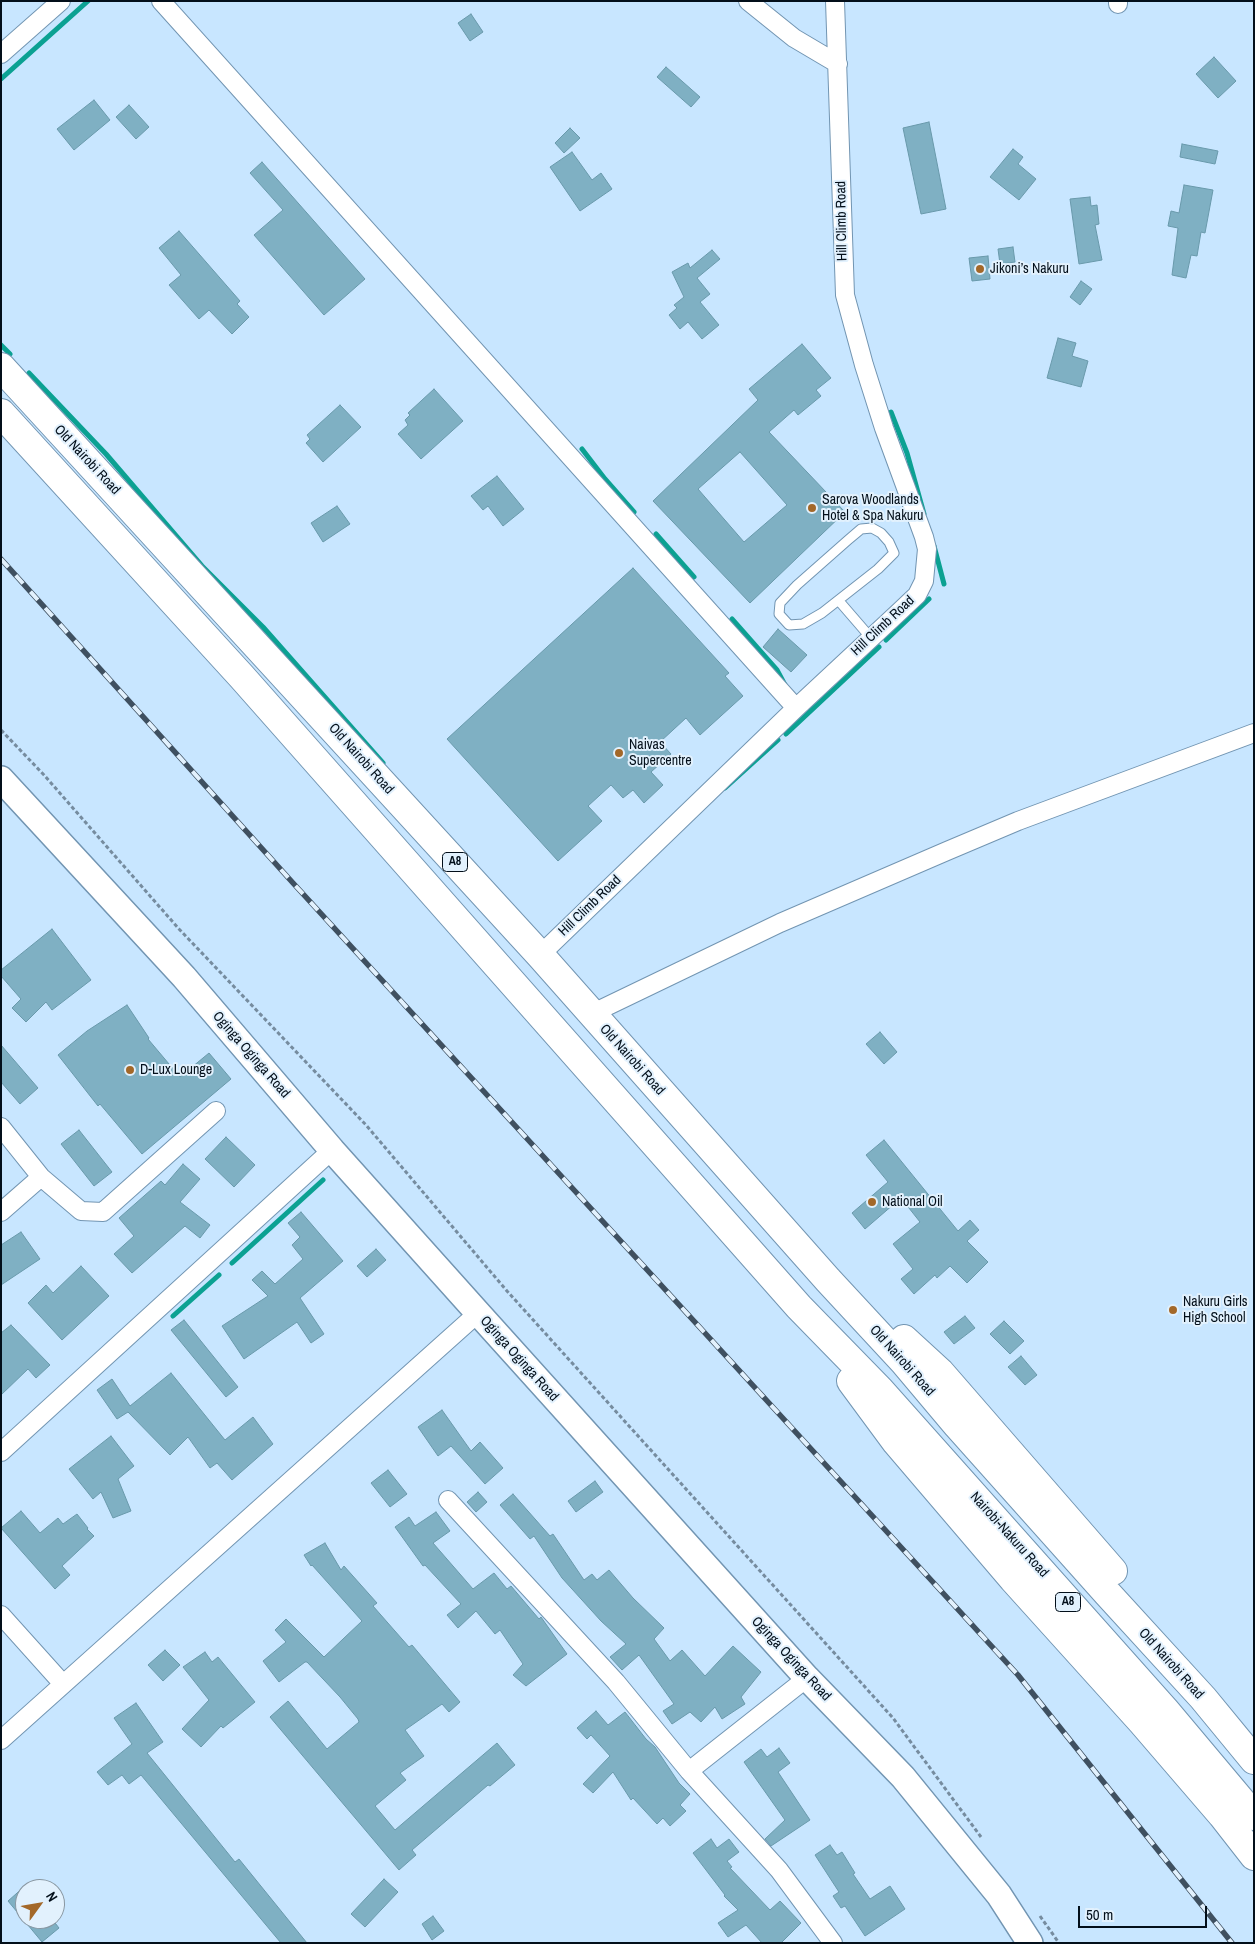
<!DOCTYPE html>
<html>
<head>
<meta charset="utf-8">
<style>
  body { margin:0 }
  #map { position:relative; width:1255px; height:1944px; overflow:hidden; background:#c8e6ff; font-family:"Archivo Narrow",sans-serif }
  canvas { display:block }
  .frame { position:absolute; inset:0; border:2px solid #030f1a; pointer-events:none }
  .north { position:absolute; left:15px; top:1879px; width:50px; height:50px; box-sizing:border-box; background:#e2f1fd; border:1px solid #8997a2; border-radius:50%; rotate:58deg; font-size:14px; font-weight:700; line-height:20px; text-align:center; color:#030f1a }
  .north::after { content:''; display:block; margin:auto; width:18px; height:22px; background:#a36829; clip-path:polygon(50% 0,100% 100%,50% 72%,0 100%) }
  .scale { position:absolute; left:1078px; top:1906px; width:129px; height:22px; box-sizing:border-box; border:2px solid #030f1a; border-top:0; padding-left:6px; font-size:15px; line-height:18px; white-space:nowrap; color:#030f1a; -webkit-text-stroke:4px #e2f1fd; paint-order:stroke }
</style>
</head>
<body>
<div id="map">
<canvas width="1255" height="1944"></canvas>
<div class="frame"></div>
<div class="north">N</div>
<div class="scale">50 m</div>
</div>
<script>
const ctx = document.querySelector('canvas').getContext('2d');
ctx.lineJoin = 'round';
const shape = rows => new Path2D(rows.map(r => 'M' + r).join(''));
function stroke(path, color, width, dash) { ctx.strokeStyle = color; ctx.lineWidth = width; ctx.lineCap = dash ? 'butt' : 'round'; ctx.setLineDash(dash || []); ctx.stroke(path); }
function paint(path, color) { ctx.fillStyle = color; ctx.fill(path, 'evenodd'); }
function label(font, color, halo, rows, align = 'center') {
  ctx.font = font + ' "Archivo Narrow",sans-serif'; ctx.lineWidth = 4; ctx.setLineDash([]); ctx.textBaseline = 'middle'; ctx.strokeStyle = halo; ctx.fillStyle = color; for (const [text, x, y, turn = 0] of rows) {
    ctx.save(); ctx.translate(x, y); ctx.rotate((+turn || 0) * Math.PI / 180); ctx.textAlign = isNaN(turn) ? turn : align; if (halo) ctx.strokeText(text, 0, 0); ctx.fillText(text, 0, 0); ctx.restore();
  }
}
const stream = shape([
  [1,79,88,1],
  [1,345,10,354],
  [29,373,106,454,202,566,263,627,383,763],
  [891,412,907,453,924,514],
  [582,449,605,479,634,512],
  [656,534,694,577],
  [934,546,944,584],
  [732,619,777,670,785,685],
  [886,640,929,599],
  [786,734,879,647],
  [725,788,778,740],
  [232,1263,323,1180],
  [173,1316,219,1275]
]);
const building = shape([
  [471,14,483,32,470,41,458,23,471,14],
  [1214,57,1236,81,1218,98,1196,74,1214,57],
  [666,67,700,97,691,107,657,77,666,67],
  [94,100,110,120,74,150,57,129,94,100],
  [129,105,149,127,136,139,116,117,129,105],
  [929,122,946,209,921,214,903,128,929,122],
  [570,128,580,138,564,153,555,143,570,128],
  [1182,144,1218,151,1215,164,1180,157,1182,144],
  [1013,149,1023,157,1018,164,1036,179,1019,200,990,177,1013,149],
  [572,152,592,180,601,173,612,189,580,211,550,167,572,152],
  [262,162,365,279,324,315,254,235,283,210,250,173,262,162],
  [1184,185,1213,190,1205,233,1201,232,1197,256,1191,255,1186,278,1172,275,1178,228,1168,226,1171,211,1179,213,1184,185],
  [1090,197,1091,206,1097,205,1099,224,1095,225,1102,260,1079,264,1070,199,1090,197],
  [179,231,240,301,237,304,249,317,232,334,209,310,199,319,169,285,181,275,159,248,179,231],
  [1013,247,1015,262,1000,264,998,249,1013,247],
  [712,250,720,259,697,278,710,294,700,302,719,325,702,339,688,322,680,329,669,315,677,308,674,305,684,297,672,272,688,263,690,268,712,250],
  [988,256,990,279,972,281,969,258,988,256],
  [1081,281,1092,289,1080,305,1070,297,1081,281],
  [1058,338,1076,343,1072,356,1088,361,1081,387,1047,378,1058,338],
  [802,344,831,378,816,390,821,396,798,415,794,410,769,432,845,512,750,603,653,501,758,400,749,389,802,344],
  [740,452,787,505,744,542,698,489,740,452],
  [434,389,463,421,421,459,398,434,408,425,405,420,410,415,408,413,434,389],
  [340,405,361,427,323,462,306,443,310,439,307,435,340,405],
  [497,476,524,509,503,526,488,506,483,510,471,496,497,476],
  [337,506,350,524,323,542,311,523,337,506],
  [633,568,729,673,725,676,743,696,700,735,686,718,660,742,671,754,651,772,663,785,644,803,633,790,623,798,611,785,588,806,602,821,558,861,447,739,633,568],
  [778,629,807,655,791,672,763,647,778,629],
  [52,929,91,980,52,1010,46,1002,26,1022,12,1008,21,999,1,976,1,970,52,929],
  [127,1005,149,1038,148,1039,180,1077,209,1053,231,1079,142,1154,100,1104,98,1106,58,1055,87,1031,127,1005],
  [880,1032,897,1052,884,1064,866,1044,880,1032],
  [1,1045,38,1088,20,1104,1,1082,1,1045],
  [79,1130,112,1172,94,1186,61,1144,79,1130],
  [226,1137,255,1165,234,1187,205,1159,226,1137],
  [884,1140,958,1231,970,1220,979,1230,967,1241,988,1262,967,1283,950,1266,937,1278,935,1275,914,1294,901,1279,913,1269,893,1244,920,1222,901,1198,865,1229,852,1213,888,1182,866,1155,884,1140],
  [183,1164,200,1179,180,1202,210,1225,200,1238,185,1226,132,1273,114,1254,134,1236,119,1218,161,1181,165,1185,183,1164],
  [301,1212,343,1261,300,1298,324,1334,311,1343,297,1322,244,1359,222,1326,268,1296,252,1280,262,1271,275,1284,303,1259,292,1245,300,1237,288,1223,301,1212],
  [21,1232,40,1259,1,1285,1,1245,21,1232],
  [376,1249,386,1260,367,1277,357,1266,376,1249],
  [81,1266,109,1296,62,1340,28,1303,46,1285,53,1293,81,1266],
  [965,1316,975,1328,954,1344,944,1332,965,1316],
  [184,1320,238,1387,226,1397,171,1330,184,1320],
  [1004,1321,1024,1341,1010,1354,990,1334,1004,1321],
  [11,1325,50,1365,36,1378,28,1369,1,1395,1,1333,11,1325],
  [1021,1356,1037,1375,1025,1385,1008,1367,1021,1356],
  [171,1373,225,1440,253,1417,273,1444,232,1480,217,1463,210,1468,188,1437,170,1455,128,1412,117,1419,97,1390,112,1379,130,1406,171,1373],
  [442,1410,471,1451,480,1442,503,1468,485,1484,451,1446,438,1456,418,1427,442,1410],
  [111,1436,134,1466,118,1479,131,1511,113,1518,101,1492,93,1499,69,1469,111,1436],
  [388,1470,407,1494,390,1507,371,1483,388,1470],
  [595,1481,603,1492,576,1512,568,1501,595,1481],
  [478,1492,487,1502,476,1512,467,1502,478,1492],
  [513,1494,550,1536,553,1534,584,1580,592,1574,597,1580,609,1570,633,1598,664,1628,654,1639,670,1661,682,1650,705,1676,733,1646,761,1672,741,1697,745,1704,722,1719,715,1707,701,1722,690,1712,672,1724,663,1711,674,1704,639,1655,622,1670,610,1657,626,1644,601,1621,562,1578,534,1536,530,1539,500,1505,513,1494],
  [21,1511,40,1533,58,1518,63,1524,77,1514,88,1528,87,1529,94,1536,62,1566,70,1575,55,1589,1,1528,21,1511],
  [436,1512,450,1531,433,1543,473,1589,494,1573,507,1589,511,1586,539,1619,541,1617,567,1654,526,1686,513,1675,523,1664,500,1630,495,1634,476,1611,458,1628,447,1615,461,1604,425,1565,423,1566,395,1527,409,1517,415,1526,436,1512],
  [325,1543,341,1570,344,1566,377,1603,373,1606,409,1647,412,1645,460,1702,449,1712,442,1704,405,1730,424,1756,400,1773,406,1780,375,1806,395,1830,497,1743,515,1765,490,1786,488,1785,412,1850,416,1855,399,1870,270,1717,288,1701,327,1749,359,1722,358,1719,340,1697,307,1662,305,1662,279,1682,263,1661,286,1642,275,1630,286,1619,324,1657,362,1621,312,1565,311,1566,304,1555,325,1543],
  [165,1650,180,1665,163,1681,148,1665,165,1650],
  [205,1652,212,1662,218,1657,255,1702,223,1728,221,1726,201,1747,182,1729,209,1700,183,1667,205,1652],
  [136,1703,163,1742,147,1753,235,1862,239,1859,307,1943,281,1943,141,1775,129,1784,122,1775,108,1785,97,1772,132,1744,114,1718,136,1703],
  [596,1711,608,1725,625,1712,646,1739,655,1747,679,1783,690,1794,680,1805,686,1811,670,1826,663,1818,657,1824,633,1798,631,1800,613,1772,593,1793,583,1784,610,1756,591,1735,587,1739,577,1728,596,1711],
  [779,1748,790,1763,778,1772,810,1820,771,1846,765,1839,785,1820,744,1762,761,1749,767,1757,779,1748],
  [711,1839,717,1848,729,1839,739,1852,727,1861,732,1867,730,1868,770,1910,780,1901,801,1923,781,1943,762,1943,746,1925,728,1937,718,1923,738,1910,724,1896,725,1895,693,1853,711,1839],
  [830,1845,837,1855,842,1852,855,1873,853,1874,870,1899,890,1886,905,1909,865,1936,845,1906,841,1908,833,1896,839,1892,815,1855,830,1845],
  [384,1879,398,1892,365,1927,351,1914,384,1879],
  [25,1886,25,1919,52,1919,59,1928,42,1942,8,1901,25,1886],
  [433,1916,444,1931,432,1940,422,1924,433,1916]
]);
const path = shape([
  [1,730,44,775,179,929,366,1125,507,1291,893,1718,981,1837],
  [1040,1916,1059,1943]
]);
const lane = shape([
  [872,528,881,533,889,542,894,553,878,569,822,613,803,624,789,625,779,614,780,603,797,585,848,540,861,529,872,528],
  [839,601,871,638]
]);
const street = shape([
  [161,1,796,708],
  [748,1,794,38,838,64],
  [1118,1,1118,4],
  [1,54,61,1],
  [540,955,796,708,899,612,917,595,924,581,927,549,924,537,884,428,864,365,845,295,835,1],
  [591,1014,780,923,947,851,1018,821,1254,733],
  [1,1127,41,1177,81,1211,103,1212,216,1111],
  [1,1212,41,1177],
  [1,1452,332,1150],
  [448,1500,616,1682,689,1771,779,1870,833,1943],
  [1,1615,63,1684],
  [1,1740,478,1313],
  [689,1771,807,1678]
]);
const secondary = shape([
  [1,779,184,977,332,1150,478,1313,807,1678,903,1777,999,1895,1030,1943]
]);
const highway = shape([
  [1,367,540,955,828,1280,904,1362,957,1425,1107,1593,1203,1698,1254,1760],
  [1,413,242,677,799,1307,880,1390,1165,1710,1254,1816],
  [904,1339,940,1372,1113,1571],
  [851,1381,896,1442,1013,1579,1142,1722,1222,1815,1254,1856]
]);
const rail = shape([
  [1,559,293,883,1018,1675,1232,1943]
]);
const markers = [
  [980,269,5,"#a36829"],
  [812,508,5,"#a36829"],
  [619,753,5,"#a36829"],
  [130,1070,5,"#a36829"],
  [872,1202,5,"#a36829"],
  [1173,1310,5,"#a36829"]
];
const shields = [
  [455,862,25],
  [1068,1602,25]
];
const shieldNames = [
  ["A8",455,862],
  ["A8",1068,1602]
];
const streetNames = [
  ["Hill Climb Road",842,221,-91],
  ["Old Nairobi Road",87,460,47],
  ["Hill Climb Road",883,626,-43],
  ["Old Nairobi Road",361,759,48],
  ["Hill Climb Road",590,906,-44],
  ["Oginga Oginga Road",251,1055,49],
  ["Old Nairobi Road",632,1060,48],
  ["Oginga Oginga Road",519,1359,48],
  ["Old Nairobi Road",902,1361,48],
  ["Nairobi-Nakuru Road",1009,1535,48],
  ["Oginga Oginga Road",791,1659,47],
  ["Old Nairobi Road",1171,1664,48]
];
const poiNames = [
  ["Jikoni’s Nakuru",990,269],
  ["Sarova Woodlands",822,500],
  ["Hotel & Spa Nakuru",822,516],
  ["Naivas",629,745],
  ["Supercentre",629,761],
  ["D-Lux Lounge",140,1070],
  ["National Oil",882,1202],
  ["Nakuru Girls",1183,1302],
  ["High School",1183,1318]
];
stroke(stream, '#0ba192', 5);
paint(building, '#7fb0c3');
stroke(building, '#6999ab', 1);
stroke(lane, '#7295b2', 11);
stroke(street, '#7295b2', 20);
stroke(secondary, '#7295b2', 28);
stroke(highway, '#7295b2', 30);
stroke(path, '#768c9f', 3, [4, 2.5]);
stroke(lane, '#fff', 9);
stroke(street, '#fff', 18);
stroke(secondary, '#fff', 25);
stroke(highway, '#fff', 28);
stroke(rail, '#3f5060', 5.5);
stroke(rail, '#e2f1fd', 4, [11]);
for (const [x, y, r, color] of markers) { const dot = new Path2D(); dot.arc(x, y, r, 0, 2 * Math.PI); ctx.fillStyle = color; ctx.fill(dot); stroke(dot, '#e2f1fd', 2); }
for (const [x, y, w] of shields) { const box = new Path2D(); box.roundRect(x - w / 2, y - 9.5, w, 19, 4); ctx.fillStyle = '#e2f1fd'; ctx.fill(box); stroke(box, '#030f1a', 1); }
label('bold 12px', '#030f1a', null, shieldNames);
label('14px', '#030f1a', '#e2f1fd', streetNames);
label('14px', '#030f1a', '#e2f1fd', poiNames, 'left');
</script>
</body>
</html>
